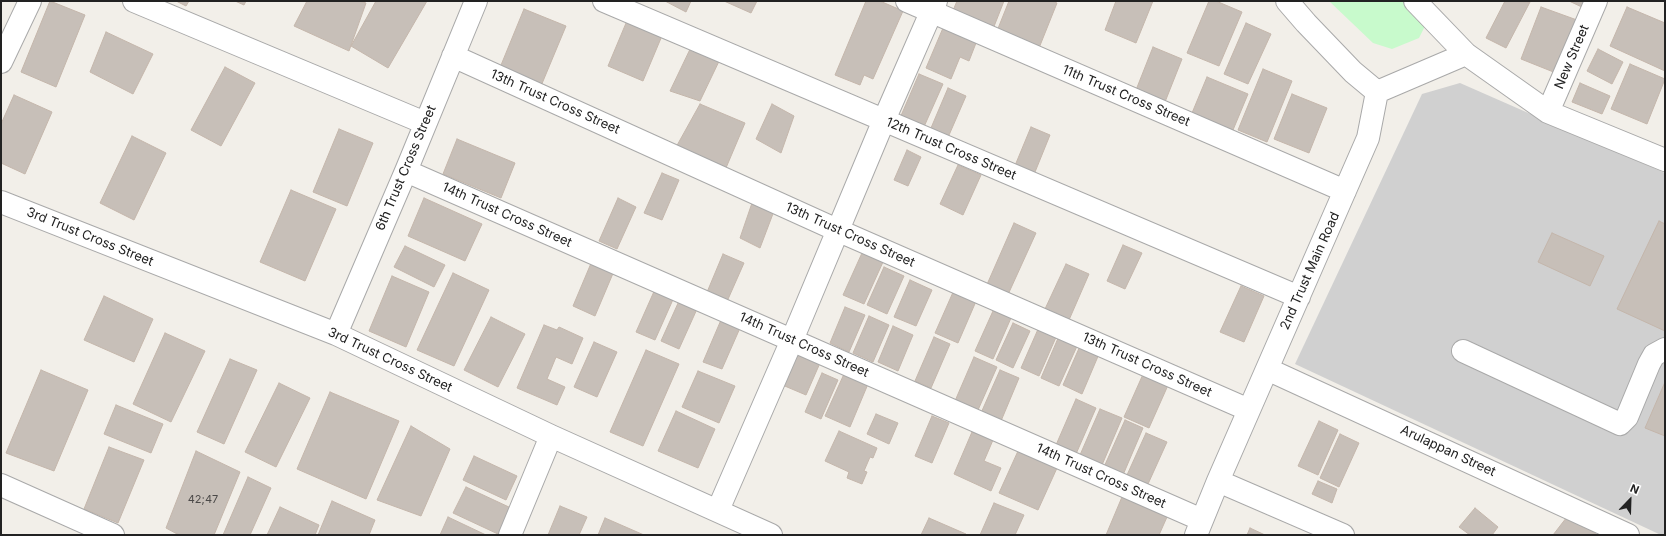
<!DOCTYPE html>
<html>
<head>
<meta charset="utf-8">
<style>
  body { margin:0 }
  #map { position:relative; width:1666px; height:536px; overflow:hidden; background:#f2efe9; font-family:Inter,sans-serif }
  canvas { display:block }
  .frame { position:absolute; inset:0; border:2px solid #222; pointer-events:none }
  .north { position:absolute; left:1610px; top:480px; width:40px; height:40px; -webkit-text-stroke:3px #fff; paint-order:stroke; rotate:23deg; font-size:11px; font-weight:700; line-height:16px; text-align:center; color:#222 }
  .north::after { content:''; display:block; margin:auto; width:14px; height:18px; background:#222; clip-path:polygon(50% 0,100% 100%,50% 72%,0 100%) }
</style>
</head>
<body>
<div id="map">
<canvas width="1666" height="536"></canvas>
<div class="frame"></div>
<div class="north">N</div>
</div>
<script>
const ctx = document.querySelector('canvas').getContext('2d');
ctx.lineJoin = 'round';
function paint(path, color) { ctx.fillStyle = color; ctx.fill(path, 'evenodd'); }
const shape = rows => new Path2D(rows.map(r => 'M' + r).join(''));
function stroke(path, color, width, dash) { ctx.strokeStyle = color; ctx.lineWidth = width; ctx.lineCap = dash ? 'butt' : 'round'; ctx.setLineDash(dash || []); ctx.stroke(path); }
function label(font, color, halo, rows, align = 'center') {
  ctx.font = font + ' Inter,sans-serif'; ctx.lineWidth = 4; ctx.setLineDash([]); ctx.textBaseline = 'middle'; ctx.strokeStyle = halo; ctx.fillStyle = color; for (const [text, x, y, turn = 0] of rows) {
    ctx.save(); ctx.translate(x, y); ctx.rotate((+turn || 0) * Math.PI / 180); ctx.textAlign = isNaN(turn) ? turn : align; if (halo) ctx.strokeText(text, 0, 0); ctx.fillText(text, 0, 0); ctx.restore();
  }
}
const religious = shape([
  [1460,83,1665,173,1665,535,1661,535,1295,364,1422,94]
]);
const park = shape([
  [1329,1,1405,1,1425,26,1419,38,1392,49,1373,43]
]);
const building = shape([
  [50,1,85,15,56,87,21,72,50,1],
  [176,1,189,1,186,6,176,1],
  [235,1,246,1,244,5,235,1],
  [307,1,359,1,366,3,349,51,294,26,307,1],
  [376,1,427,1,388,68,351,46,376,1],
  [665,1,691,1,686,12,665,1],
  [724,1,757,1,751,13,724,1],
  [866,1,880,1,903,11,873,79,864,75,860,85,835,75,866,1],
  [957,1,1004,1,993,29,952,13,957,1],
  [1009,1,1052,1,1057,3,1039,48,997,31,1009,1],
  [1116,1,1153,1,1136,43,1105,30,1116,1],
  [1209,1,1216,1,1242,12,1219,66,1187,53,1209,1],
  [1505,1,1530,2,1506,48,1486,38,1505,1],
  [1569,1,1587,1,1584,8,1569,1],
  [1541,7,1577,20,1556,73,1521,59,1541,7],
  [1627,7,1665,23,1665,71,1610,46,1627,7],
  [524,9,566,26,541,86,499,70,524,9],
  [629,16,664,31,643,81,608,66,629,16],
  [1246,23,1271,34,1248,84,1224,74,1246,23],
  [943,28,976,43,969,61,960,57,951,79,926,68,943,28],
  [106,32,153,54,133,94,90,72,106,32],
  [693,43,722,55,700,101,670,91,693,43],
  [1153,47,1182,59,1165,102,1136,90,1153,47],
  [1598,49,1623,62,1612,84,1587,71,1598,49],
  [1630,64,1665,79,1647,124,1611,109,1630,64],
  [225,67,255,83,221,146,191,130,225,67],
  [1263,69,1292,81,1267,142,1238,130,1263,69],
  [919,74,943,84,923,129,900,118,919,74],
  [1207,77,1248,94,1233,130,1192,113,1207,77],
  [1580,83,1610,96,1602,114,1572,102,1580,83],
  [948,88,966,96,946,142,928,135,948,88],
  [1292,94,1327,108,1309,153,1274,139,1292,94],
  [14,95,52,112,25,174,1,163,1,124,14,95],
  [700,104,745,123,723,175,675,149,700,104],
  [772,104,794,116,781,153,756,139,772,104],
  [1031,127,1050,135,1033,177,1014,168,1031,127],
  [339,129,373,143,347,206,313,192,339,129],
  [132,136,166,153,134,220,100,203,132,136],
  [457,139,515,163,501,198,443,174,457,139],
  [907,150,921,157,908,186,894,180,907,150],
  [958,165,981,175,963,215,940,204,958,165],
  [662,173,679,180,662,220,644,213,662,173],
  [291,190,336,209,305,281,260,262,291,190],
  [424,198,482,224,465,261,408,236,424,198],
  [618,198,636,207,617,249,599,241,618,198],
  [752,203,774,211,760,248,740,238,752,203],
  [1659,221,1665,224,1665,331,1617,309,1659,221],
  [1014,223,1036,233,1006,299,985,289,1014,223],
  [1552,233,1604,256,1590,286,1538,262,1552,233],
  [1123,245,1142,253,1125,289,1107,281,1123,245],
  [405,246,445,265,434,287,394,267,405,246],
  [862,253,883,262,864,304,843,295,862,253],
  [723,254,744,263,725,306,705,297,723,254],
  [592,261,614,271,595,316,573,306,592,261],
  [1066,264,1089,274,1069,320,1045,309,1066,264],
  [884,267,904,276,887,314,867,305,884,267],
  [453,273,489,290,454,366,417,350,453,273],
  [392,276,429,292,406,347,369,331,392,276],
  [910,280,932,290,916,326,894,317,910,280],
  [1241,286,1264,296,1244,342,1220,332,1241,286],
  [656,287,675,295,655,340,636,332,656,287],
  [954,290,977,299,958,343,935,333,954,290],
  [104,296,153,319,134,362,84,340,104,296],
  [679,301,697,309,679,349,661,341,679,301],
  [845,307,865,315,849,352,830,343,845,307],
  [993,311,1011,318,993,359,975,351,993,311],
  [869,316,889,325,873,362,853,353,869,316],
  [491,317,525,334,498,387,464,370,491,317],
  [721,320,740,328,722,369,703,362,721,320],
  [1013,323,1030,331,1013,368,996,360,1013,323],
  [544,325,557,330,559,327,583,338,572,364,556,357,547,379,565,387,557,405,517,388,544,325],
  [893,326,913,335,898,371,878,362,893,326],
  [1039,327,1057,335,1039,376,1021,368,1039,327],
  [165,333,205,351,171,422,133,404,165,333],
  [1059,336,1078,344,1059,386,1041,378,1059,336],
  [934,337,950,344,931,388,915,381,934,337],
  [594,342,617,352,597,397,574,387,594,342],
  [1080,346,1099,354,1082,394,1063,385,1080,346],
  [646,350,679,364,643,446,610,432,646,350],
  [794,352,820,363,806,395,780,384,794,352],
  [974,357,997,367,978,410,955,401,974,357],
  [230,359,257,370,224,444,197,432,230,359],
  [41,370,88,390,54,471,6,453,41,370],
  [1000,370,1019,378,1001,421,981,413,1000,370],
  [698,371,735,386,719,423,682,407,698,371],
  [1144,372,1169,383,1149,428,1124,417,1144,372],
  [822,373,838,380,821,419,805,412,822,373],
  [844,374,868,384,850,427,825,416,844,374],
  [1665,382,1665,436,1645,428,1665,382],
  [279,383,310,398,276,467,245,452,279,383],
  [330,392,399,421,366,499,297,469,330,392],
  [1076,399,1096,408,1076,454,1056,445,1076,399],
  [116,405,163,424,151,453,104,434,116,405],
  [1100,409,1122,418,1102,465,1080,455,1100,409],
  [676,411,715,429,698,468,658,451,676,411],
  [876,414,898,423,889,444,867,434,876,414],
  [932,416,949,423,932,463,915,456,932,416],
  [1125,420,1143,428,1123,475,1104,467,1125,420],
  [1319,421,1338,430,1318,475,1298,466,1319,421],
  [411,426,450,449,421,516,377,500,411,426],
  [839,431,877,448,873,458,870,457,864,471,867,472,862,484,847,478,849,472,825,461,839,431],
  [972,432,993,440,984,461,1001,468,991,491,954,474,972,432],
  [1146,433,1167,442,1148,484,1127,475,1146,433],
  [1340,434,1359,443,1339,487,1320,478,1340,434],
  [109,447,144,460,118,523,84,509,109,447],
  [196,451,240,472,214,535,179,535,166,528,196,451],
  [1018,451,1057,468,1038,510,999,493,1018,451],
  [474,456,517,476,506,500,463,480,474,456],
  [248,477,271,488,250,535,223,535,248,477],
  [1318,481,1337,489,1332,503,1312,494,1318,481],
  [466,487,511,508,498,534,453,513,466,487],
  [1122,497,1167,517,1159,535,1106,535,1122,497],
  [332,501,375,520,369,535,318,535,332,501],
  [994,503,1024,515,1015,535,980,535,994,503],
  [560,506,587,517,579,535,548,535,560,506],
  [280,507,319,525,315,535,267,535,280,507],
  [1475,508,1498,527,1492,535,1470,535,1459,527,1475,508],
  [1570,513,1597,535,1553,535,1570,513],
  [448,517,486,535,440,535,448,517],
  [605,518,644,535,598,535,605,518],
  [929,518,966,534,966,535,921,535,929,518],
  [1250,528,1265,535,1247,535,1250,528]
]);
const minor = shape([
  [134,1,425,123],
  [604,1,1299,297],
  [907,1,1345,191],
  [1287,1,1306,23,1353,72,1377,92],
  [1415,1,1466,54,1548,112,1665,160],
  [453,56,837,230,1249,410],
  [1,62,30,1],
  [1548,112,1596,1],
  [406,171,1202,520],
  [1,202,336,334,551,436,771,535],
  [336,334,406,171,476,1],
  [1463,351,1620,424,1627,417,1649,364,1654,355,1665,349],
  [1267,369,1628,535],
  [1218,481,1343,535],
  [1,485,113,535],
  [718,510,792,340,884,120,936,1],
  [510,535,551,436],
  [1196,535,1218,481,1368,138,1377,92,1466,54]
]);
const numberNames = [
  ["42;47",203,500]
];
const streetNames = [
  ["New Street",1572,57,-67],
  ["11th Trust Cross Street",1126,96,23],
  ["13th Trust Cross Street",555,102,24],
  ["12th Trust Cross Street",951,149,23],
  ["6th Trust Cross Street",406,168,-67],
  ["14th Trust Cross Street",507,215,24],
  ["13th Trust Cross Street",850,235,24],
  ["3rd Trust Cross Street",90,237,22],
  ["2nd Trust Main Road",1310,271,-66],
  ["14th Trust Cross Street",804,345,24],
  ["3rd Trust Cross Street",390,360,25],
  ["13th Trust Cross Street",1147,365,24],
  ["Arulappan Street",1448,451,25],
  ["14th Trust Cross Street",1101,476,24]
];
paint(religious, '#d0d0d0');
paint(park, '#c8facc');
paint(building, '#c7bfb8');
stroke(building, '#c4b6ab', 1);
stroke(minor, '#a9a9a9', 24);
stroke(minor, '#fff', 22);
label('11px', '#4b4948', null, numberNames);
label('13px', '#222', '#fff', streetNames);
</script>
</body>
</html>
